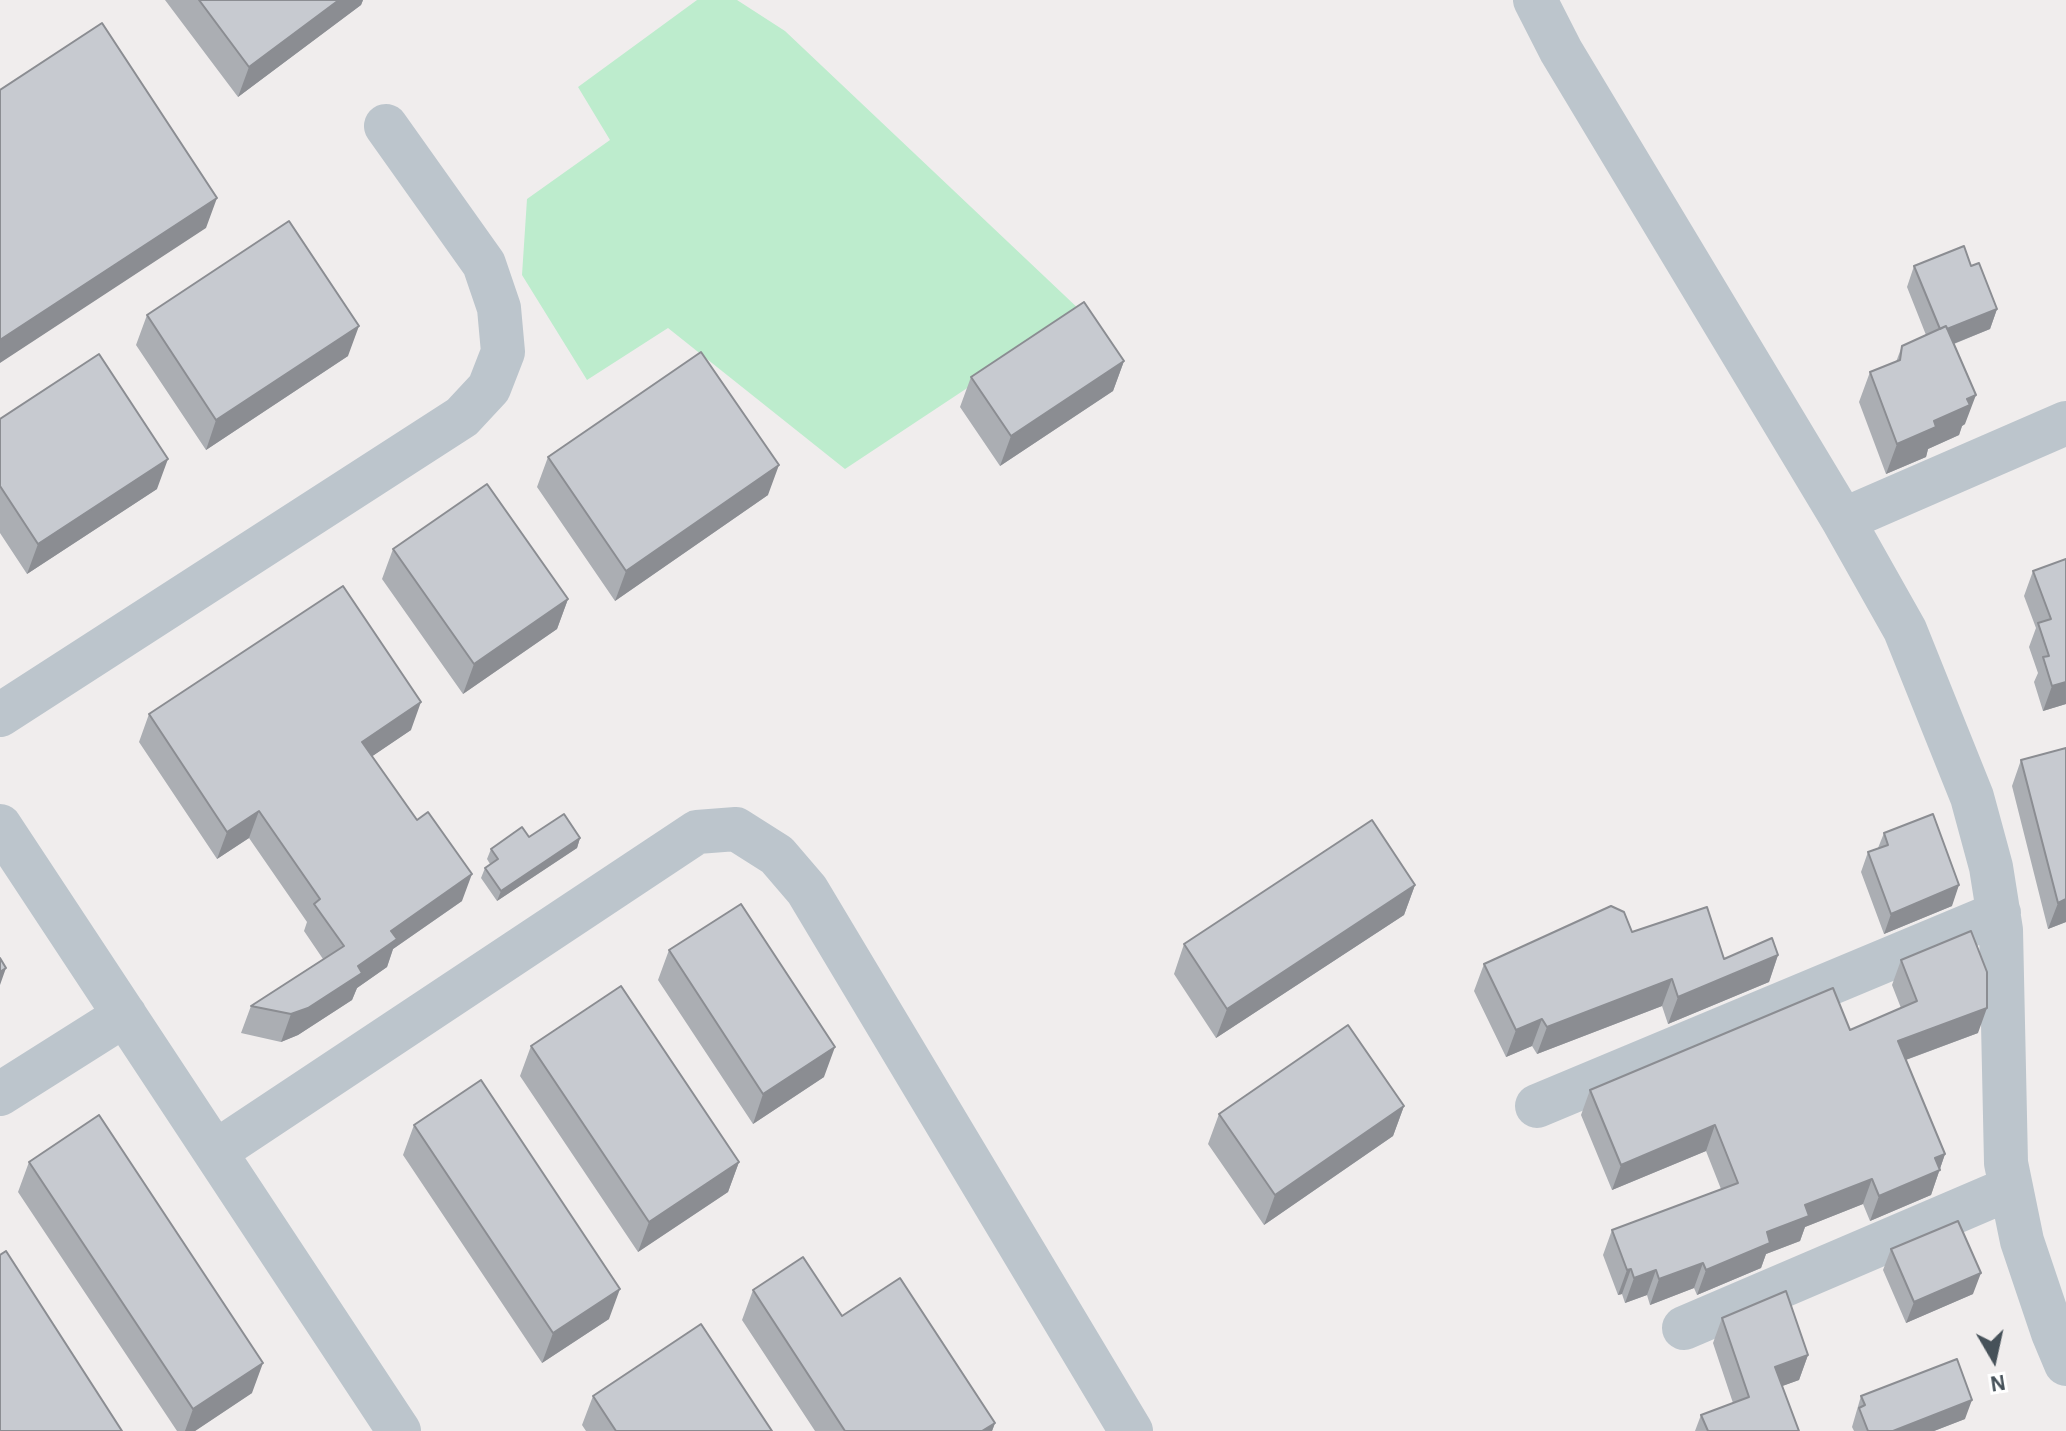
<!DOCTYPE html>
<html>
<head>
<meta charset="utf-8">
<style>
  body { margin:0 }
  #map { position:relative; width:2066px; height:1431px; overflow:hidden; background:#f0eded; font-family:"Alegreya Sans",sans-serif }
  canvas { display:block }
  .north { position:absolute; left:1954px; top:1319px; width:80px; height:80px; -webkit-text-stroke:6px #fff; paint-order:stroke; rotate:171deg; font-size:22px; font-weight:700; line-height:32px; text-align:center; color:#465159 }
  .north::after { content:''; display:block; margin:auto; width:28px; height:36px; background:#465159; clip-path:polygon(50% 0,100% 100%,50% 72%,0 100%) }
</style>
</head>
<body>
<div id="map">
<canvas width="2066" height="1431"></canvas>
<div class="north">N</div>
</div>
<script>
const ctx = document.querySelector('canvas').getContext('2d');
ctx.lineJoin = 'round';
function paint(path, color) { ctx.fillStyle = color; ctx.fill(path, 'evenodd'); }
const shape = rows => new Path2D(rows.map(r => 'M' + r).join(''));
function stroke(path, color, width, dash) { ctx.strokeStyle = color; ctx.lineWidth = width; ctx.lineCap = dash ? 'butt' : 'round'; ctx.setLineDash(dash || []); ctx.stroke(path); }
const green = shape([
  [697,0,737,0,785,31,1082,312,845,469,668,328,587,380,522,275,527,199,610,140,578,87]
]);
const minor = shape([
  [1535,0,1561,51,1843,520,1905,630,1972,797,1991,867,2001,930,2006,1163,2022,1241,2053,1333,2066,1364],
  [1843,520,2066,423],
  [0,715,462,417,489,388,503,352,499,308,484,264,386,126],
  [0,826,399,1431],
  [0,1094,125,1015],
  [1537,1106,1999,913],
  [215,1152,697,832,736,829,777,855,807,890,1131,1431],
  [1684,1328,2011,1188]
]);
const wall = shape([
  [165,0,363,0,361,5,238,97],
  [1914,266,1971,266,1997,309,1990,329,1954,344,1965,424,1962,426,1959,435,1928,449,1926,457,1886,474,1859,402,1870,372,1896,362,1902,346,1926,335,1907,287],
  [147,315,348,356,206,450,136,345],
  [1124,361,1113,391,1000,466,960,407,971,377],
  [0,419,157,489,27,574,0,533],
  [548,457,768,495,615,601,537,487],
  [393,549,568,599,557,629,463,694,382,579],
  [2066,559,2066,704,2043,711,2034,682,2038,673,2029,647,2036,628,2024,596,2033,571],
  [149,714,411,730,372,756,462,901,393,949,387,967,357,988,352,1000,298,1035,281,1042,241,1033,251,1006,323,959,304,931,307,922,249,838,217,859,139,742],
  [2066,748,2066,922,2048,929,2012,786,2021,760],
  [1884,833,1952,906,1884,934,1861,872,1868,852,1878,848],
  [529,837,580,838,577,848,497,901,481,878,485,868,490,864,487,859,491,849],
  [1415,885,1404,915,1216,1038,1174,974,1184,944],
  [1632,932,1724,959,1778,955,1769,982,1668,1024,1662,1006,1537,1054,1532,1046,1506,1057,1474,991,1484,964],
  [669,950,824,1077,753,1124,658,980],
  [1901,960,1978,1033,1906,1060,1945,1154,1931,1195,1870,1221,1863,1204,1805,1227,1800,1241,1766,1254,1761,1268,1697,1295,1694,1288,1650,1305,1647,1295,1625,1303,1622,1294,1618,1295,1603,1255,1612,1230,1721,1189,1706,1151,1612,1190,1581,1115,1590,1090,1850,1030,1901,1008,1892,985],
  [531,1046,739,1162,728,1192,638,1252,520,1076],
  [1404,1106,1393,1136,1264,1225,1208,1144,1219,1114],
  [414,1125,609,1319,542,1363,403,1155],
  [29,1162,252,1393,195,1431,177,1431,18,1192],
  [1891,1249,1973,1294,1906,1323,1883,1270],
  [753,1290,842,1316,995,1423,992,1431,815,1431,742,1320],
  [1722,1318,1808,1355,1799,1380,1782,1386,1799,1431,1695,1431,1701,1415,1733,1403,1713,1343],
  [593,1396,772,1431,586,1431,582,1425],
  [1861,1396,1965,1419,1934,1431,1854,1431,1852,1427]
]);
const shadedWall = shape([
  [339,0,363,0,361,5,238,97,249,67],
  [217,198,206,228,0,363,0,340],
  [1997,309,1990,329,1933,352,1941,332],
  [359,326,348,356,206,450,216,420],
  [1124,361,1113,391,1000,466,1011,436],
  [1976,395,1965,424,1962,426,1959,435,1928,449,1926,457,1886,474,1897,444,1934,421,1967,399],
  [168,459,157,489,27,574,38,544],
  [779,465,768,495,615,601,626,571],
  [568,599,557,629,463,694,474,664],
  [2066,682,2066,704,2043,711,2052,686],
  [421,702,411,730,352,770,362,742],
  [259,811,249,838,217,859,227,832],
  [580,838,577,848,497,901,501,891],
  [472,874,462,901,393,949,387,967,357,988,352,1000,298,1035,281,1042,291,1014,358,966,391,931],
  [1415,885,1404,915,1216,1038,1227,1009],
  [1959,885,1952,906,1884,934,1891,914],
  [2066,899,2066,922,2048,929,2058,903],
  [1778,955,1769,982,1668,1024,1678,997],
  [6,968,0,985,0,972],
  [1672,979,1662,1006,1537,1054,1547,1027],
  [1987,1008,1978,1033,1889,1066,1898,1041],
  [1542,1019,1532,1046,1506,1057,1516,1030],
  [835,1047,824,1077,753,1124,763,1094],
  [1404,1106,1393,1136,1264,1225,1275,1195],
  [1715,1125,1706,1151,1612,1190,1621,1165],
  [1945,1154,1931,1195,1870,1221,1879,1196,1935,1158],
  [739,1162,728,1192,638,1252,649,1222],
  [1872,1179,1863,1204,1805,1227,1800,1241,1766,1254,1761,1268,1697,1295,1706,1270,1767,1232,1805,1205],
  [1703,1263,1694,1288,1650,1305,1659,1279],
  [1631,1269,1622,1294,1618,1295,1627,1270],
  [1656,1270,1647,1295,1625,1303,1634,1278],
  [1981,1273,1973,1294,1906,1323,1914,1302],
  [620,1289,609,1319,542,1363,553,1333],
  [1808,1355,1799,1380,1766,1392,1775,1367],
  [263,1363,252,1393,195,1431,185,1431,193,1409],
  [1972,1400,1965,1419,1934,1431,1893,1431],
  [995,1423,992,1431,982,1431]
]);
const building = shape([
  [199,0,339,0,249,67,199,0],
  [102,23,217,198,0,340,0,90,102,23],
  [289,221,359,326,216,420,147,315,289,221],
  [1964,246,1971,266,1979,263,1997,309,1947,329,1946,326,1940,329,1914,266,1964,246],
  [1084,302,1124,361,1011,436,971,377,1084,302],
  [1946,326,1976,395,1967,399,1970,405,1934,421,1936,427,1897,444,1870,372,1900,360,1902,346,1946,326],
  [701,352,779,465,626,571,548,457,701,352],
  [99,354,168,459,38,544,0,486,0,419,99,354],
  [487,484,568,599,474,664,393,549,487,484],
  [2066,559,2066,682,2052,686,2043,657,2049,656,2038,623,2051,619,2033,571,2066,559],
  [343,586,421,702,362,742,417,820,428,812,472,874,391,931,397,939,358,966,362,973,308,1008,291,1014,251,1006,344,946,314,904,320,899,259,811,227,832,149,714,343,586],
  [2066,748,2066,899,2058,903,2021,760,2066,748],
  [564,814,580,838,501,891,485,868,498,859,491,849,522,827,529,837,564,814],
  [1933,814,1959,885,1891,914,1868,852,1888,845,1884,833,1933,814],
  [1372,820,1415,885,1227,1009,1184,944,1372,820],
  [741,904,835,1047,763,1094,669,950,741,904],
  [1611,906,1624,912,1632,932,1707,907,1724,959,1772,938,1778,955,1678,997,1672,979,1547,1027,1542,1019,1516,1030,1484,964,1611,906],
  [1971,931,1987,972,1987,1008,1898,1041,1945,1154,1935,1158,1940,1170,1879,1196,1872,1179,1805,1205,1809,1216,1767,1232,1770,1243,1706,1270,1703,1263,1659,1279,1656,1270,1634,1278,1631,1269,1627,1270,1612,1230,1738,1183,1715,1125,1621,1165,1590,1090,1833,988,1850,1030,1917,1001,1901,960,1971,931],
  [0,958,6,968,0,972,0,958],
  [621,986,739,1162,649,1222,531,1046,621,986],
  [1348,1025,1404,1106,1275,1195,1219,1114,1348,1025],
  [481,1080,620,1289,553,1333,414,1125,481,1080],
  [99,1115,263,1363,193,1409,29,1162,99,1115],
  [1958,1221,1981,1273,1914,1302,1891,1249,1958,1221],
  [6,1251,122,1431,0,1431,0,1255,6,1251],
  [803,1257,842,1316,900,1278,995,1423,982,1431,845,1431,753,1290,803,1257],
  [1786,1291,1808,1355,1775,1367,1799,1431,1708,1431,1701,1415,1749,1397,1722,1318,1786,1291],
  [701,1324,772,1431,616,1431,593,1396,701,1324],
  [1957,1359,1972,1400,1893,1431,1868,1431,1859,1408,1865,1405,1861,1396,1957,1359]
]);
paint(green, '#bdeccd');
stroke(minor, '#bcc5cc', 44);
paint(wall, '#abaeb3');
paint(shadedWall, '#8b8d92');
paint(building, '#c7cad0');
stroke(building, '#8b8d92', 2);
</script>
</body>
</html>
